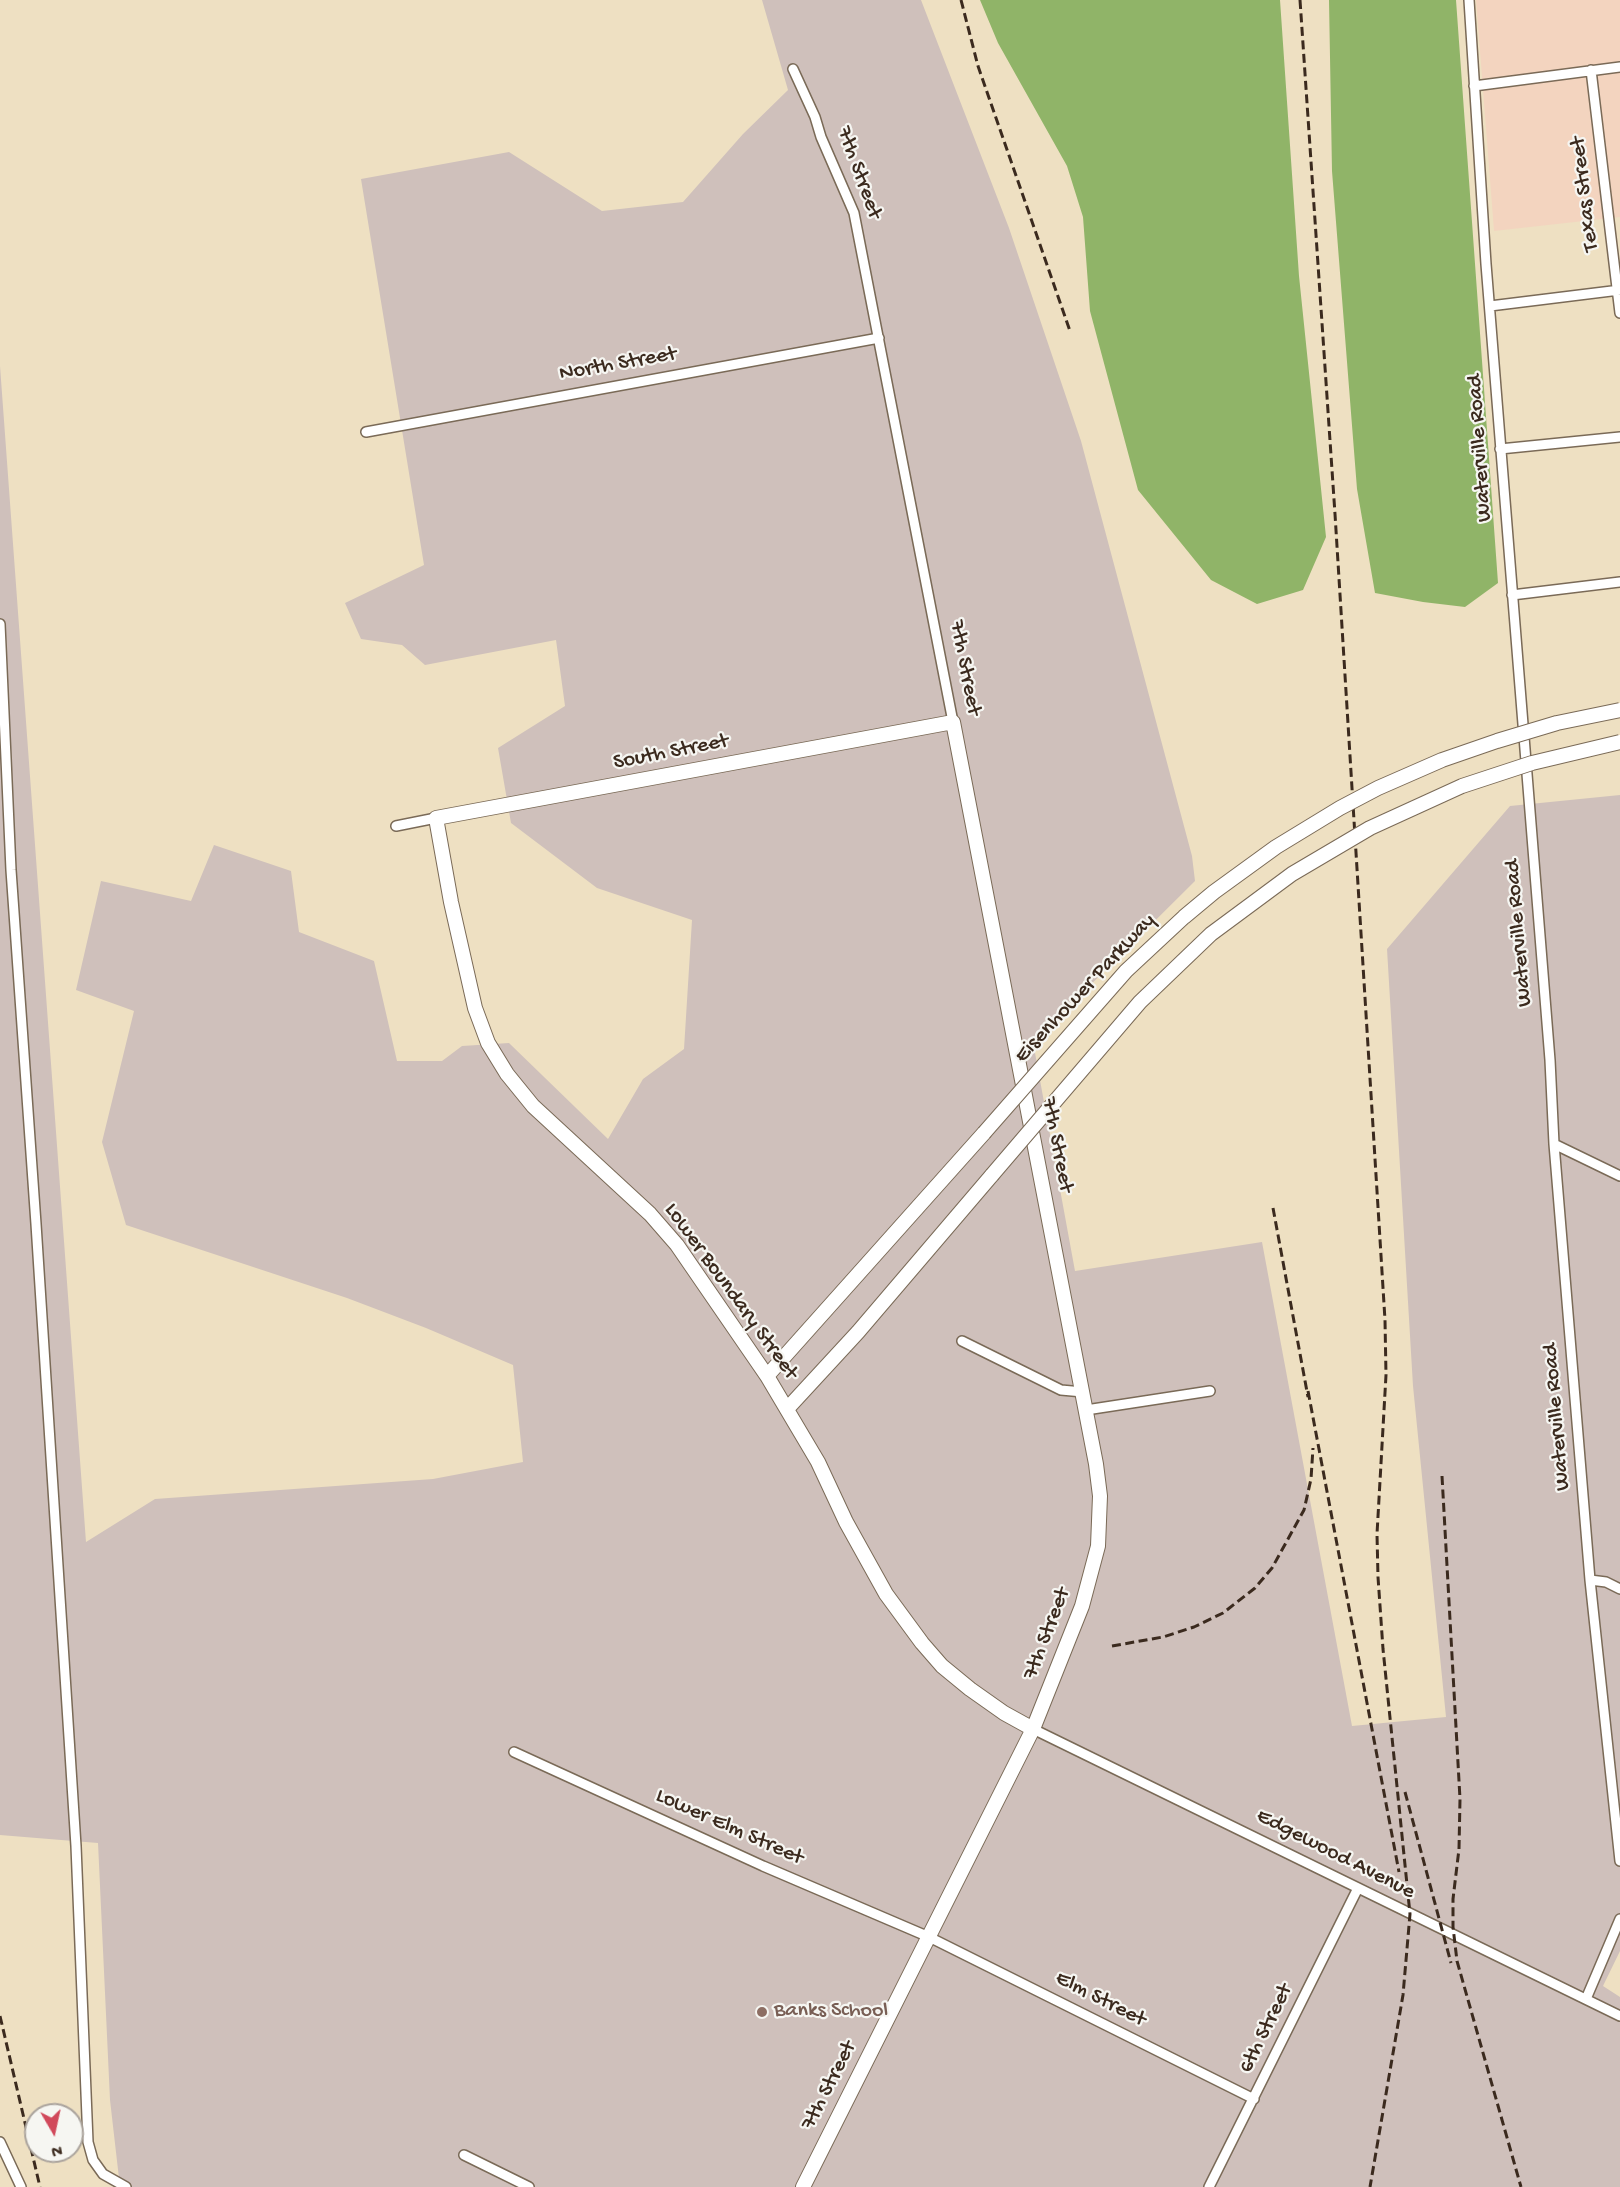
<!DOCTYPE html>
<html>
<head>
<meta charset="utf-8">
<style>
  body { margin:0 }
  #map { position:relative; width:1620px; height:2187px; overflow:hidden; background:#eee0c2; font-family:"Gochi Hand",sans-serif }
  canvas { display:block }
  .north { position:absolute; left:24px; top:2103px; width:60px; height:60px; box-sizing:border-box; background:#f6f6f2; border:2px solid #aba49d; border-radius:50%; rotate:171deg; font-size:16px; font-weight:700; line-height:24px; text-align:center; color:#3b2a1e }
  .north::after { content:''; display:block; margin:auto; width:21px; height:27px; background:#d1495b; clip-path:polygon(50% 0,100% 100%,50% 72%,0 100%) }
</style>
</head>
<body>
<div id="map">
<canvas width="1620" height="2187"></canvas>
<div class="north">N</div>
</div>
<script>
const ctx = document.querySelector('canvas').getContext('2d');
ctx.lineJoin = 'round';
function paint(path, color) { ctx.fillStyle = color; ctx.fill(path, 'evenodd'); }
const shape = rows => new Path2D(rows.map(r => 'M' + r).join(''));
function stroke(path, color, width, dash) { ctx.strokeStyle = color; ctx.lineWidth = width; ctx.lineCap = dash ? 'butt' : 'round'; ctx.setLineDash(dash || []); ctx.stroke(path); }
function label(font, color, halo, rows, align = 'center') {
  ctx.font = font + ' "Gochi Hand",sans-serif'; ctx.lineWidth = 4.5; ctx.setLineDash([]); ctx.textBaseline = 'middle'; ctx.strokeStyle = halo; ctx.fillStyle = color; for (const [text, x, y, turn = 0] of rows) {
    ctx.save(); ctx.translate(x, y); ctx.rotate((+turn || 0) * Math.PI / 180); ctx.textAlign = isNaN(turn) ? turn : align; if (halo) ctx.strokeText(text, 0, 0); ctx.fillText(text, 0, 0); ctx.restore();
  }
}
const built = shape([
  [1476,0,1620,0,1620,217,1494,231]
]);
const industrial = shape([
  [762,0,921,0,1009,228,1081,441,1192,856,1195,881,1033,1042,1075,1271,1262,1242,1352,1726,1446,1717,1413,1386,1387,949,1510,806,1620,795,1620,1951,1603,1986,1620,1997,1620,2187,120,2187,110,2100,98,1843,0,1835,0,366,86,1542,155,1499,433,1479,523,1462,513,1365,426,1328,347,1298,126,1225,102,1142,134,1011,76,990,101,881,191,901,214,845,291,871,299,932,374,961,397,1061,442,1061,462,1046,509,1043,608,1139,643,1079,684,1049,692,920,597,888,511,823,498,748,565,706,556,640,425,665,402,645,361,639,345,603,424,565,361,179,509,152,602,211,683,202,743,134,788,90]
]);
const forest = shape([
  [980,0,1280,0,1299,276,1326,537,1303,590,1257,604,1211,580,1138,490,1090,311,1083,217,1067,166,998,43],
  [1329,0,1456,0,1498,583,1465,607,1423,602,1375,593,1357,489,1332,171]
]);
const street = shape([
  [1469,0,1486,264,1550,1060,1554,1144,1590,1580,1620,1861],
  [793,69,815,117,821,137,854,213,953,722],
  [1591,70,1620,313],
  [1474,86,1620,67],
  [1490,306,1620,290],
  [366,432,879,338],
  [1500,449,1620,437],
  [1512,595,1620,582],
  [0,624,11,870,36,1224,76,1846,88,2142,93,2160,103,2174,126,2187],
  [396,826,436,818],
  [1554,1144,1620,1176],
  [962,1341,1061,1390,1083,1392],
  [1086,1410,1210,1391],
  [1590,1580,1606,1582,1620,1589],
  [1033,1729,1620,2016],
  [514,1752,763,1866,929,1937,1254,2099],
  [1586,1999,1620,1919],
  [0,2142,21,2187],
  [464,2155,529,2187],
  [1209,2187,1358,1888]
]);
const secondary = shape([
  [767,1376,984,1133],
  [787,1409,858,1332,992,1175],
  [803,2187,1033,1729,1082,1606,1098,1546,1100,1496,1096,1464,953,722,436,818,451,902,475,1008,488,1043,507,1074,533,1106,650,1214,677,1245,767,1376,818,1462,846,1522,886,1594,922,1643,942,1666,970,1689,1004,1713,1033,1729]
]);
const rail = shape([
  [961,0,978,66,1070,331],
  [1300,0,1335,514,1385,1320,1386,1375,1377,1534,1378,1577,1383,1649,1410,1914,1403,1995,1370,2187],
  [1273,1208,1308,1397],
  [1308,1391,1399,1872],
  [1442,1476,1460,1799,1459,1849,1453,1899,1453,1927,1457,1961,1521,2187],
  [1112,1646,1163,1637,1194,1627,1223,1613,1255,1588,1272,1568,1304,1510,1311,1479,1313,1448],
  [1405,1792,1451,1963],
  [0,2016,40,2187]
]);
const secondaryBridge = shape([
  [984,1133,1126,971,1184,917,1214,892,1276,847,1340,808,1378,788,1442,760,1497,741,1557,723,1620,710],
  [992,1175,1140,1002,1211,934,1292,874,1370,828,1462,786,1532,763,1620,742]
]);
const markers = [
  [762,2012,6,"#8d6e63"]
];
const streetNames = [
  ["7th Street",858,173,70],
  ["Texas Street",1586,194,-97],
  ["North Street",618,365,-10],
  ["Waterville Road",1481,448,-94],
  ["7th Street",964,668,79],
  ["South Street",671,753,-11],
  ["Waterville Road",1520,933,-95],
  ["Eisenhower Parkway",1086,989,-47],
  ["7th Street",1056,1145,79],
  ["Lower Boundary Street",730,1292,54],
  ["Waterville Road",1558,1417,-95],
  ["7th Street",1048,1634,-69],
  ["Lower Elm Street",729,1828,24],
  ["Edgewood Avenue",1335,1855,27],
  ["Elm Street",1100,2000,27],
  ["6th Street",1267,2029,-64],
  ["7th Street",830,2086,-63]
];
const educationNames = [
  ["Banks School",774,2012]
];
paint(built, '#f3d4bf');
paint(industrial, '#cfc0bb');
paint(forest, '#90b468');
stroke(street, '#7a6a57', 12);
stroke(secondary, '#7a6a57', 16);
stroke(street, '#fff', 9);
stroke(secondary, '#fff', 14);
stroke(rail, '#3b2a1e', 3, [9, 4.5]);
stroke(secondaryBridge, '#7a6a57', 16, []);
stroke(secondaryBridge, '#fff', 14);
for (const [x, y, r, color] of markers) { const dot = new Path2D(); dot.arc(x, y, r, 0, 2 * Math.PI); ctx.fillStyle = color; ctx.fill(dot); stroke(dot, '#f6f6f2', 2); }
label('22px', '#3b2a1e', '#f6f6f2', streetNames);
label('22px', '#785e54', '#f6f6f2', educationNames, 'left');
</script>
</body>
</html>
